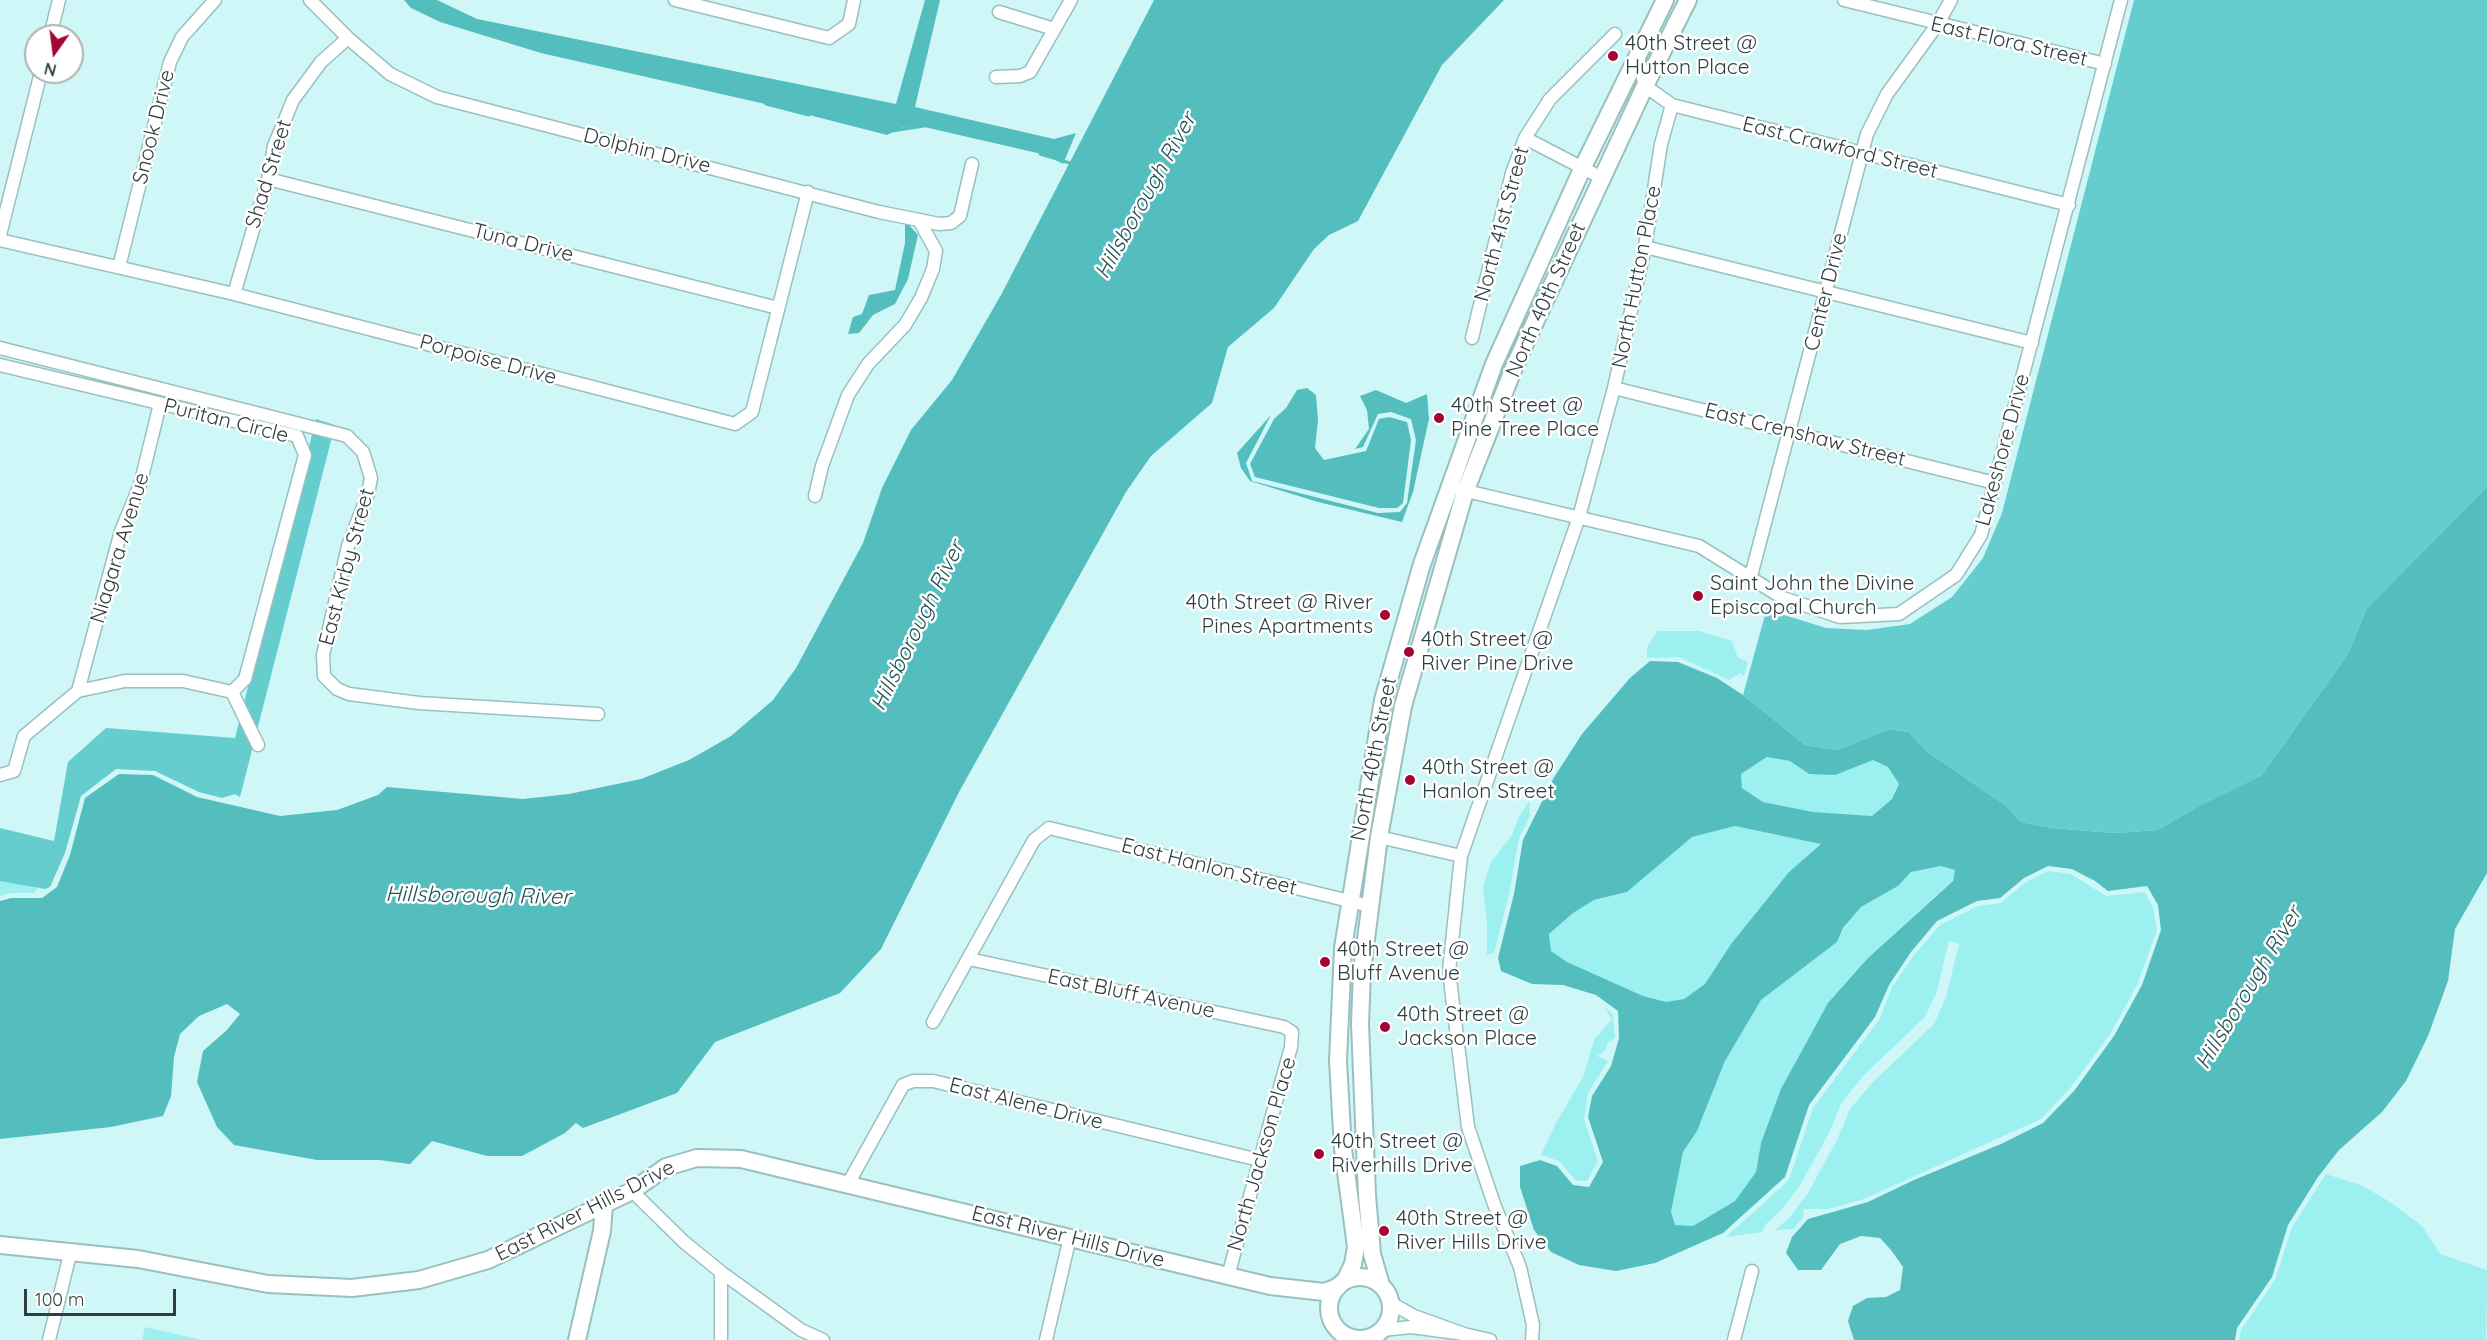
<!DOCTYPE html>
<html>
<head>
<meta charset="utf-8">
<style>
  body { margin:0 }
  #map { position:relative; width:2487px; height:1340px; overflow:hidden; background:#cff7f7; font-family:Quicksand,sans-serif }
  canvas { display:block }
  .north { position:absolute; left:24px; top:24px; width:60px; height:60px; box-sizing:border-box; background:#fff; border:2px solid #acb2b2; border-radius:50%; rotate:194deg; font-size:16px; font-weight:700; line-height:24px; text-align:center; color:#2f3f3f }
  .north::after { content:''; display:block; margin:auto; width:21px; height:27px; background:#a30634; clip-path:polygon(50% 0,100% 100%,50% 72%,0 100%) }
  .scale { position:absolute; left:24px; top:1289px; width:152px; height:27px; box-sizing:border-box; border:3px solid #2f3f3f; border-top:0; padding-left:8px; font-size:18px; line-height:21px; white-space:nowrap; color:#2f3f3f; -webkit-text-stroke:4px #fff; paint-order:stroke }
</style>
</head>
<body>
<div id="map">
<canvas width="2487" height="1340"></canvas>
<div class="north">N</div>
<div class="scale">100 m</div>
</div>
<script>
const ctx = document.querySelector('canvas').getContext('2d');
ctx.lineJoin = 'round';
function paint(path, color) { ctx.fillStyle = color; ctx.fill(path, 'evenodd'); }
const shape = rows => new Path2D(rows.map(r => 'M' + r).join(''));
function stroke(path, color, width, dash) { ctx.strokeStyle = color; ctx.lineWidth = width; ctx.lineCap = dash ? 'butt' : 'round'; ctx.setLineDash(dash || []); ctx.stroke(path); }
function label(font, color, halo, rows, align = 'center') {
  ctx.font = font + ' Quicksand,sans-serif'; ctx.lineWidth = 5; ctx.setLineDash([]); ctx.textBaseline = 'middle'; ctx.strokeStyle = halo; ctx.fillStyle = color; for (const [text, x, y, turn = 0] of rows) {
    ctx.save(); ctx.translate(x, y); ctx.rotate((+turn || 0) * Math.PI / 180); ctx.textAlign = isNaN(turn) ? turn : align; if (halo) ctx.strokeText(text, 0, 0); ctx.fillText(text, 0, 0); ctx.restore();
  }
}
const green = shape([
  [1657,631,1699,631,1732,641,1738,658,1748,662,1744,676,1741,673,1729,680,1679,657,1647,658,1647,648],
  [1767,757,1790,761,1809,774,1873,760,1888,767,1899,784,1892,799,1872,816,1813,812,1763,802,1742,788,1741,774],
  [1529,801,1530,816,1519,838,1509,894,1494,953,1487,955,1487,922,1483,887,1491,862,1512,835,1518,819],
  [1735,826,1822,843,1789,872,1731,944,1705,984,1684,999,1666,1003,1643,996,1566,962,1551,951,1549,934,1573,913,1594,900,1627,892,1692,837],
  [1941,866,1956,870,1953,880,1868,958,1761,1143,1756,1172,1735,1201,1693,1226,1674,1225,1671,1212,1683,1152,1697,1131,1725,1061,1761,1000,1837,942,1843,929,1861,907,1898,886,1911,872],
  [2048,871,2071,874,2106,896,2145,892,2153,907,2157,930,2138,983,2111,1033,2071,1087,2041,1119,1864,1199,1828,1209,1804,1209,1803,1218,1793,1229,1775,1230,1790,1217,1808,1193,1837,1140,1850,1109,1872,1083,1934,1024,1946,997,1959,944,1949,941,1936,994,1925,1017,1865,1074,1842,1102,1828,1135,1799,1187,1782,1209,1766,1224,1762,1232,1726,1237,1789,1180,1813,1108,1879,1020,1892,987,1914,955,1940,925,1978,906,2001,903,2026,882],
  [0,881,17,883,38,888,34,893,11,893,0,896],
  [1604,1007,1613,1014,1615,1038,1608,1042,1605,1051,1597,1056,1608,1061,1588,1093,1584,1119,1598,1161,1587,1181,1582,1181,1575,1180,1559,1161,1541,1155,1556,1123,1584,1075,1594,1040,1612,1019],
  [2326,1174,2363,1186,2390,1202,2422,1226,2440,1254,2487,1270,2486,1340,2239,1340,2241,1330,2275,1280,2292,1227],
  [145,1327,203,1340,142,1340]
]);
const forest = shape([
  [2134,0,2487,0,2487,487,2367,608,2348,654,2262,775,2197,807,2158,830,2115,833,2052,828,2021,822,2005,805,1926,751,1909,732,1889,729,1837,750,1805,745,1743,695,1768,604,1778,613,1826,628,1867,630,1910,624,1952,597,1983,558,2002,513],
  [316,419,335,425,240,797,235,794,222,798,199,792,155,771,116,769,81,796,65,853,50,887,45,889,0,881,0,828,54,841,68,762,106,728,235,738]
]);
const water = shape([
  [404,0,437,0,477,19,896,104,925,0,940,0,915,107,1054,139,1076,133,1063,164,1046,155,920,126,900,128,887,135,774,106,541,53,440,22,411,8],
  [1154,0,1504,0,1442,65,1358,221,1329,235,1314,249,1274,308,1228,347,1212,403,1151,456,1126,492,959,792,881,949,840,993,715,1042,677,1093,583,1128,576,1123,565,1133,522,1156,487,1156,432,1141,410,1164,379,1160,317,1160,234,1145,217,1127,197,1082,203,1051,227,1030,240,1014,227,1004,199,1016,180,1034,174,1057,171,1096,163,1116,111,1127,0,1139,0,901,11,898,42,898,57,887,70,855,85,798,119,774,153,775,197,797,280,816,337,810,378,795,387,787,523,799,569,794,641,779,689,760,731,736,773,700,796,668,863,543,882,488,911,430,952,380,1001,295],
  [905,225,909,225,918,235,908,279,895,304,873,315,859,333,848,334,853,317,862,314,869,295,895,290,905,243],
  [1307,388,1316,395,1318,420,1315,448,1324,460,1366,451,1379,419,1389,417,1407,422,1411,440,1403,503,1397,508,1379,508,1255,477,1250,464,1274,419,1286,408,1297,390],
  [1376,390,1406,403,1427,394,1429,419,1413,492,1402,522,1318,502,1250,481,1241,468,1237,453,1271,415,1246,463,1252,481,1378,513,1400,512,1407,503,1416,440,1411,419,1391,412,1378,414,1363,447,1355,449,1369,429,1367,410,1360,396],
  [2487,487,2487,873,2455,929,2448,981,2428,1036,2406,1081,2382,1112,2339,1150,2318,1177,2288,1225,2272,1277,2237,1328,2235,1340,1854,1340,1848,1321,1853,1306,1867,1298,1886,1297,1900,1290,1903,1267,1891,1250,1880,1238,1861,1236,1840,1244,1821,1270,1798,1270,1786,1253,1792,1237,1808,1219,1868,1202,1914,1180,2001,1144,2043,1123,2074,1091,2114,1036,2142,985,2161,930,2158,905,2147,886,2108,891,2095,881,2072,869,2048,866,2024,878,2000,898,1977,901,1937,921,1911,952,1889,985,1875,1017,1809,1105,1785,1177,1723,1233,1655,1263,1616,1271,1579,1265,1551,1252,1534,1230,1520,1187,1520,1166,1540,1160,1557,1166,1573,1185,1589,1187,1603,1162,1588,1117,1592,1096,1611,1066,1619,1038,1618,1011,1596,995,1563,985,1532,984,1501,971,1498,958,1514,894,1523,840,1553,779,1582,734,1630,678,1650,661,1678,662,1717,678,1743,695,1805,745,1837,750,1889,729,1909,732,1926,751,2005,805,2021,822,2052,828,2115,833,2158,830,2197,807,2262,775,2348,654,2367,608],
  [1767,757,1790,761,1809,774,1835,775,1873,760,1888,767,1899,784,1892,799,1872,816,1813,812,1763,802,1742,788,1741,774],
  [1735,826,1821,844,1789,872,1731,944,1705,984,1684,999,1666,1002,1643,996,1567,962,1551,951,1549,934,1573,913,1594,900,1627,892,1692,837],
  [1941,866,1955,870,1953,881,1868,958,1828,1003,1781,1089,1761,1143,1756,1172,1735,1201,1693,1226,1675,1225,1671,1212,1683,1152,1697,1131,1725,1061,1761,1000,1837,942,1843,928,1861,907,1898,886,1911,872]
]);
const stream = shape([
  [766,104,809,115],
  [892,131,924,126],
  [1040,154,1057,159],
  [1063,161,1070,163]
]);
const street = shape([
  [310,0,348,38,390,74,437,97,879,212,939,224,951,223,960,216,972,164],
  [675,0,829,38,849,24,854,0],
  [1844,0,2105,64],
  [999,12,1054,29],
  [50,36,59,0],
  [1638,58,1645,86,1672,105,2069,205],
  [996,77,1020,76,1030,72,1071,0],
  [1525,138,1602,178],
  [268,179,778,308],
  [0,235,41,72],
  [0,240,234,294,735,424,752,412,808,192],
  [1645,247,2032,343],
  [119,267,170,62,182,37,215,0],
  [234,294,268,179,274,146,293,100,321,62,348,38],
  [1472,338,1512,173,1525,138,1550,99,1615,34],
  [0,348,347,436,363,452,371,478,368,494,348,546,323,655,324,676,337,689,349,694,419,703,598,714],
  [0,365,297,436,305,455,245,679,232,692],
  [1614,388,1995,483],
  [1458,489,1699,546,1783,598,1840,617,1899,614,1956,575,1981,535,2121,0],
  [815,496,822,466,848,395,868,364,905,325,921,298,933,269,936,251,919,220],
  [1751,576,1867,134,1887,94,1937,25,1951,0],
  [78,691,121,531,140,485,160,404],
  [0,775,14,771,24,736,78,691,125,681,183,681,232,692,258,745],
  [1379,837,1461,856],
  [969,959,1284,1027,1292,1032,1291,1047,1228,1276],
  [933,1022,1034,840,1049,828,1370,906],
  [848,1184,903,1085,913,1081,933,1081,1259,1160],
  [632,1191,684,1242,721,1272,721,1340],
  [721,1272,801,1330,823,1340],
  [1382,1330,1411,1327,1464,1334,1414,1316,1391,1303],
  [1464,1334,1490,1340],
  [49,1340,71,1250],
  [1046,1340,1070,1237],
  [1532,1340,1533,1325,1520,1267,1494,1204,1468,1127,1449,971,1461,856,1579,517,1614,388,1645,247,1661,144,1672,105],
  [1734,1340,1752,1271]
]);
const secondary = shape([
  [0,1245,138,1259,268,1284,352,1288,419,1280,488,1260,632,1191,666,1167,697,1158,741,1159,1270,1286,1324,1292,1338,1287],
  '1329 1308a31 31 0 1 1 62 0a31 31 0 1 1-62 0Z',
  [1345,1281,1353,1264,1356,1247,1343,1149,1338,1061,1343,948,1383,700,1422,564,1494,364,1583,167,1665,0],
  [1381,1285,1372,1254,1367,1195,1360,1024,1362,971,1379,837,1403,706,1465,492,1515,365,1645,86,1688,0],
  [577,1340,602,1231,604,1204]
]);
const markers = [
  [1613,56,6,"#a30634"],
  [1439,418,6,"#a30634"],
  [1698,596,6,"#a30634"],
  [1385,615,6,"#a30634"],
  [1409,652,6,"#a30634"],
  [1410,780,6,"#a30634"],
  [1325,962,6,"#a30634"],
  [1385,1027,6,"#a30634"],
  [1319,1154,6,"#a30634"],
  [1384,1231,6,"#a30634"]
];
const streetNames = [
  ["East Flora Street",2009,42,13],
  ["Snook Drive",154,127,-76],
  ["East Crawford Street",1840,148,14],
  ["Dolphin Drive",647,151,14],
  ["Shad Street",269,174,-73],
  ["North 41st Street",1502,224,-75],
  ["Tuna Drive",523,243,14],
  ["North Hutton Place",1637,277,-79],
  ["Center Drive",1826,292,-76],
  ["North 40th Street",1546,300,-66],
  ["Porpoise Drive",488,360,15],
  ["Puritan Circle",226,421,14],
  ["East Crenshaw Street",1805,435,14],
  ["Lakeshore Drive",2003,450,-75],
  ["Niagara Avenue",120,548,-73],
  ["East Kirby Street",347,567,-75],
  ["North 40th Street",1374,759,-79],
  ["East Hanlon Street",1209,867,14],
  ["East Bluff Avenue",1131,994,12],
  ["East Alene Drive",1026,1104,14],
  ["North Jackson Place",1262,1154,-74],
  ["East River Hills Drive",585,1211,-27],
  ["East River Hills Drive",1068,1237,14]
];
const poiNames = [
  ["40th Street @",1625,44],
  ["Hutton Place",1625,68],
  ["40th Street @",1451,406],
  ["Pine Tree Place",1451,430],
  ["Saint John the Divine",1710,584],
  ["Episcopal Church",1710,608],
  ["40th Street @ River",1373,603,"right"],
  ["Pines Apartments",1373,627,"right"],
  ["40th Street @",1421,640],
  ["River Pine Drive",1421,664],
  ["40th Street @",1422,768],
  ["Hanlon Street",1422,792],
  ["40th Street @",1337,950],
  ["Bluff Avenue",1337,974],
  ["40th Street @",1397,1015],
  ["Jackson Place",1397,1039],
  ["40th Street @",1331,1142],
  ["Riverhills Drive",1331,1166],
  ["40th Street @",1396,1219],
  ["River Hills Drive",1396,1243]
];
const waterNames = [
  ["Hillsborough River",1146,196,-61],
  ["Hillsborough River",918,626,-64],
  ["Hillsborough River",478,896,1],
  ["Hillsborough River",2249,988,-59]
];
paint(green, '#9df0f0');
paint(forest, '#65cdcd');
paint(water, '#54bdbd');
stroke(stream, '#54bdbd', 3);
stroke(street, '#99c0bf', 15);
stroke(secondary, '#99c0bf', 20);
stroke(street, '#fff', 12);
stroke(secondary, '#fff', 16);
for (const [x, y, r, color] of markers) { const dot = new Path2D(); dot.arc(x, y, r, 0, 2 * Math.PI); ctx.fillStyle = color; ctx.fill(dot); stroke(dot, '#fff', 2); }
label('21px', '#2f3f3f', '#fff', streetNames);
label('21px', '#2f3f3f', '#fff', poiNames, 'left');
label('italic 22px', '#245353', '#fff', waterNames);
</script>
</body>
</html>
